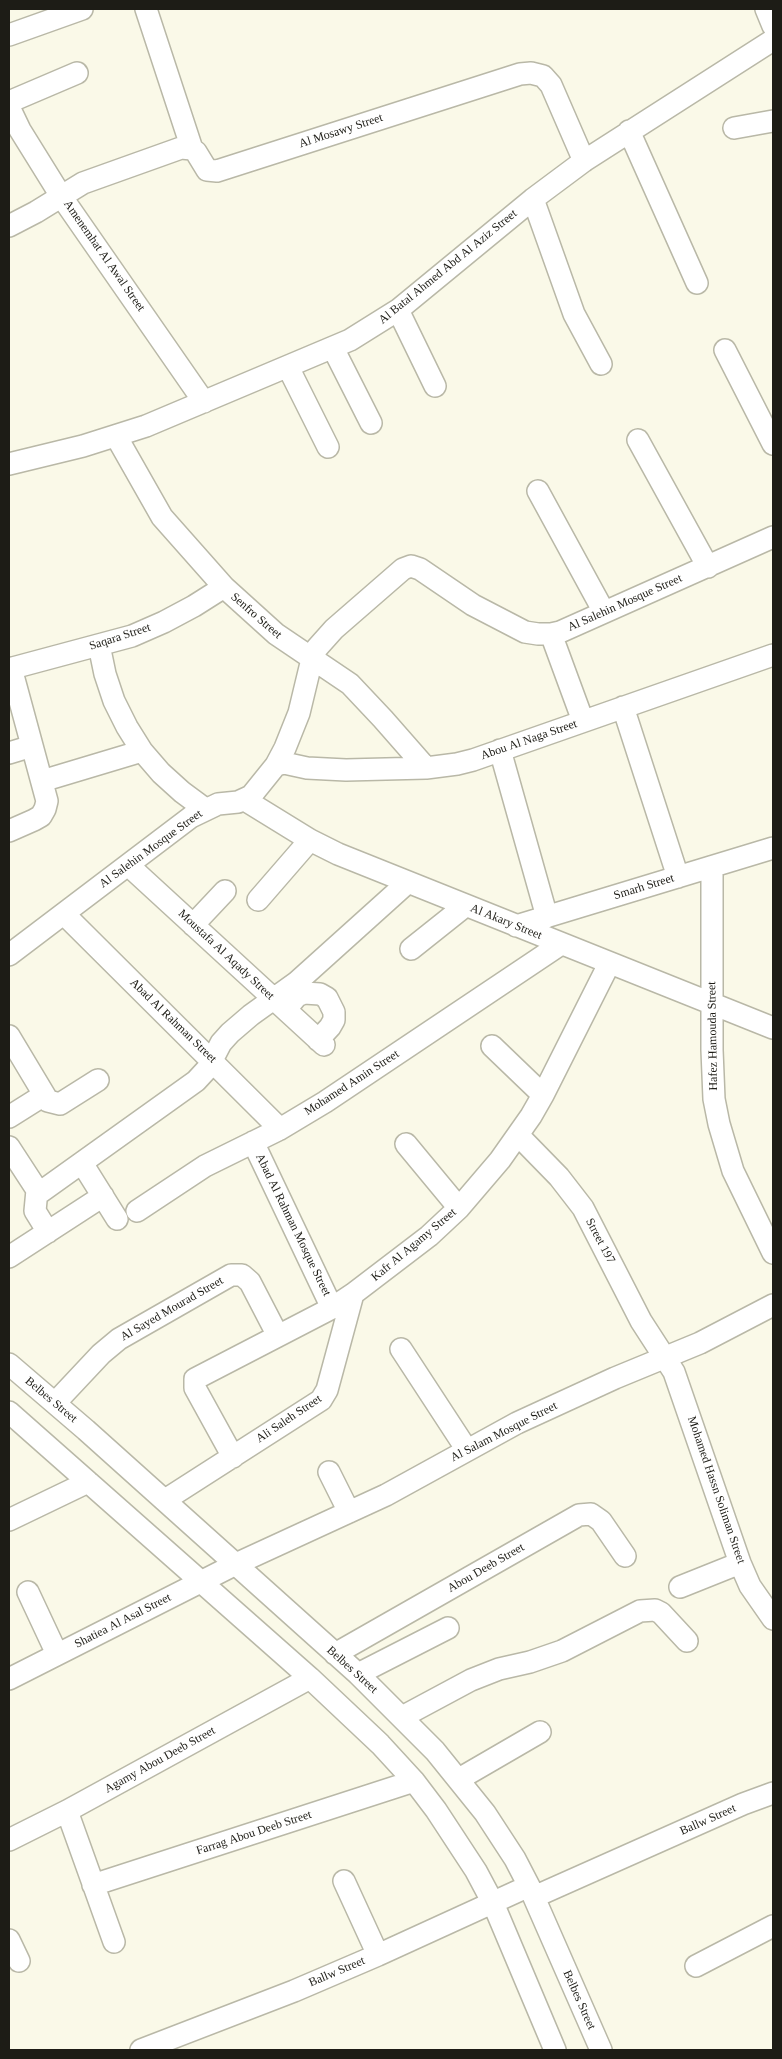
<!DOCTYPE html>
<html>
<head>
<meta charset="utf-8">
<style>
  body { margin:0 }
  #map { position:relative; width:782px; height:2059px; overflow:hidden; background:#faf9e8; font-family:Georgia,serif }
  canvas { display:block }
  .frame { position:absolute; inset:0; border:10px solid #1d1c16; pointer-events:none }
</style>
</head>
<body>
<div id="map">
<canvas width="782" height="2059"></canvas>
<div class="frame"></div>
</div>
<script>
const ctx = document.querySelector('canvas').getContext('2d');
ctx.lineJoin = 'round';
const shape = rows => new Path2D(rows.map(r => 'M' + r).join(''));
function stroke(path, color, width, dash) { ctx.strokeStyle = color; ctx.lineWidth = width; ctx.lineCap = dash ? 'butt' : 'round'; ctx.setLineDash(dash || []); ctx.stroke(path); }
function label(font, color, halo, rows, align = 'center') {
  ctx.font = font + ' Georgia,serif'; ctx.lineWidth = 5; ctx.setLineDash([]); ctx.textBaseline = 'middle'; ctx.strokeStyle = halo; ctx.fillStyle = color; for (const [text, x, y, turn = 0] of rows) {
    ctx.save(); ctx.translate(x, y); ctx.rotate((+turn || 0) * Math.PI / 180); ctx.textAlign = isNaN(turn) ? turn : align; if (halo) ctx.strokeText(text, 0, 0); ctx.fillText(text, 0, 0); ctx.restore();
  }
}
const minor = shape([
  [146,9,192,149],
  [766,9,773,26],
  [9,35,82,9],
  [9,102,77,73],
  [9,107,20,130,61,196,204,402],
  [734,128,773,121],
  [629,131,697,283],
  [533,199,574,314,601,364],
  [9,226,36,212,83,183,181,148,192,149,196,152,207,170,217,171,520,74,531,73,543,76,551,85,584,161],
  [398,310,435,386],
  [333,348,371,423],
  [725,350,773,444],
  [288,367,328,447],
  [116,436,162,517,224,587,276,634,350,684,383,719,426,768],
  [638,440,708,567],
  [9,464,83,446,146,426,350,340,398,310,533,199,584,161,773,40],
  [538,491,604,612],
  [551,634,583,721],
  [99,645,105,674,114,701,127,727,142,751,161,773,182,792,205,809],
  [9,669,132,636,164,622,194,606,224,587],
  [623,707,678,877],
  [500,750,547,917],
  [9,753,32,746],
  [276,765,284,763,307,768,346,770,426,768,457,764,473,760,773,655],
  [42,781,142,751],
  [245,800,310,840,338,854,773,1028],
  [9,831,34,820,41,816,45,809,47,801,11,668],
  [128,865,324,1045],
  [712,867,712,1050,714,1099,719,1124,733,1171,773,1253],
  [258,900,310,840],
  [64,914,280,1129],
  [193,925,225,891],
  [516,926,773,848],
  [411,949,465,906],
  [9,955,191,817,218,804,238,802,251,796,276,765,285,748,299,713,312,659,317,648,334,629,403,569,411,566,420,569,473,605,525,632,538,634,551,634,560,632,773,537],
  [286,1009,297,996,304,993,320,994,327,998,334,1012,334,1020,330,1027,318,1040],
  [9,1036,48,1101,60,1104,98,1080],
  [492,1046,543,1095],
  [9,1117,44,1095],
  [518,1135,559,1177,583,1208,641,1321,674,1372,740,1563,750,1586,773,1619],
  [253,1142,332,1308],
  [406,1144,459,1208],
  [9,1147,37,1190,35,1211,48,1232],
  [82,1163,117,1219],
  [38,1194,196,1081,208,1068,221,1043,230,1033,251,1015,297,982,407,883],
  [137,1211,205,1166,280,1129,325,1102,561,944],
  [9,1257,103,1196],
  [401,1349,467,1450],
  [9,1364,86,1430,358,1674,435,1751,485,1813,515,1859,529,1886,601,2050],
  [55,1403,101,1354,119,1339,231,1275,242,1275,250,1282,278,1336],
  [9,1412,310,1678,380,1744,414,1781,436,1810,476,1871,493,1903,555,2050],
  [233,1457,195,1388,195,1379,332,1308,353,1294,429,1236,459,1208,500,1160,531,1116,543,1095,609,964],
  [329,1472,349,1512],
  [165,1500,321,1400,327,1390,353,1294],
  [9,1520,88,1482],
  [680,1587,740,1563],
  [28,1592,57,1654],
  [335,1654,579,1515,591,1514,601,1521,625,1556],
  [358,1674,448,1628],
  [9,1679,236,1564,386,1495,517,1423,615,1378,700,1343,773,1305],
  [402,1717,471,1680,499,1669,530,1662,562,1651,640,1611,655,1610,661,1613,687,1641],
  [459,1779,540,1732],
  [67,1811,114,1942],
  [9,1840,67,1811,310,1678],
  [344,1881,378,1955],
  [93,1885,414,1781],
  [534,1897,743,1804,773,1793],
  [9,1940,19,1961],
  [696,1966,773,1926],
  [141,2050,294,1991,378,1955,529,1886]
]);
const streetNames = [
  ["Al Mosawy Street",341,131,-18],
  ["Amenemhat Al Awal Street",104,256,55],
  ["Al Batal Ahmed Abd Al Aziz Street",448,267,-39],
  ["Al Salehin Mosque Street",625,603,-24],
  ["Senfro Street",256,616,41],
  ["Saqara Street",120,637,-18],
  ["Abou Al Naga Street",529,740,-19],
  ["Al Salehin Mosque Street",151,849,-36],
  ["Smarh Street",644,887,-17],
  ["Al Akary Street",506,922,22],
  ["Moustafa Al Aqady Street",226,955,43],
  ["Abad Al Rahman Street",173,1021,44],
  ["Hafez Hamouda Street",713,1036,-91],
  ["Mohamed Amin Street",352,1083,-33],
  ["Abad Al Rahman Mosque Street",293,1225,64],
  ["Street 197",600,1241,62],
  ["Kafr Al Agamy Street",414,1245,-40],
  ["Al Sayed Mourad Street",172,1309,-30],
  ["Belbes Street",51,1400,40],
  ["Ali Saleh Street",289,1419,-34],
  ["Al Salam Mosque Street",504,1432,-27],
  ["Mohamed Hassn Soliman Street",716,1490,71],
  ["Abou Deeb Street",486,1568,-30],
  ["Shatiea Al Asal Street",123,1621,-27],
  ["Belbes Street",352,1670,42],
  ["Agamy Abou Deeb Street",160,1760,-29],
  ["Ballw Street",708,1820,-24],
  ["Farrag Abou Deeb Street",254,1833,-18],
  ["Ballw Street",337,1972,-23],
  ["Belbes Street",579,2000,66]
];
stroke(minor, '#b9b8a7', 24);
stroke(minor, '#fff', 21);
label('12px', '#1d1c16', '#fff', streetNames);
</script>
</body>
</html>
